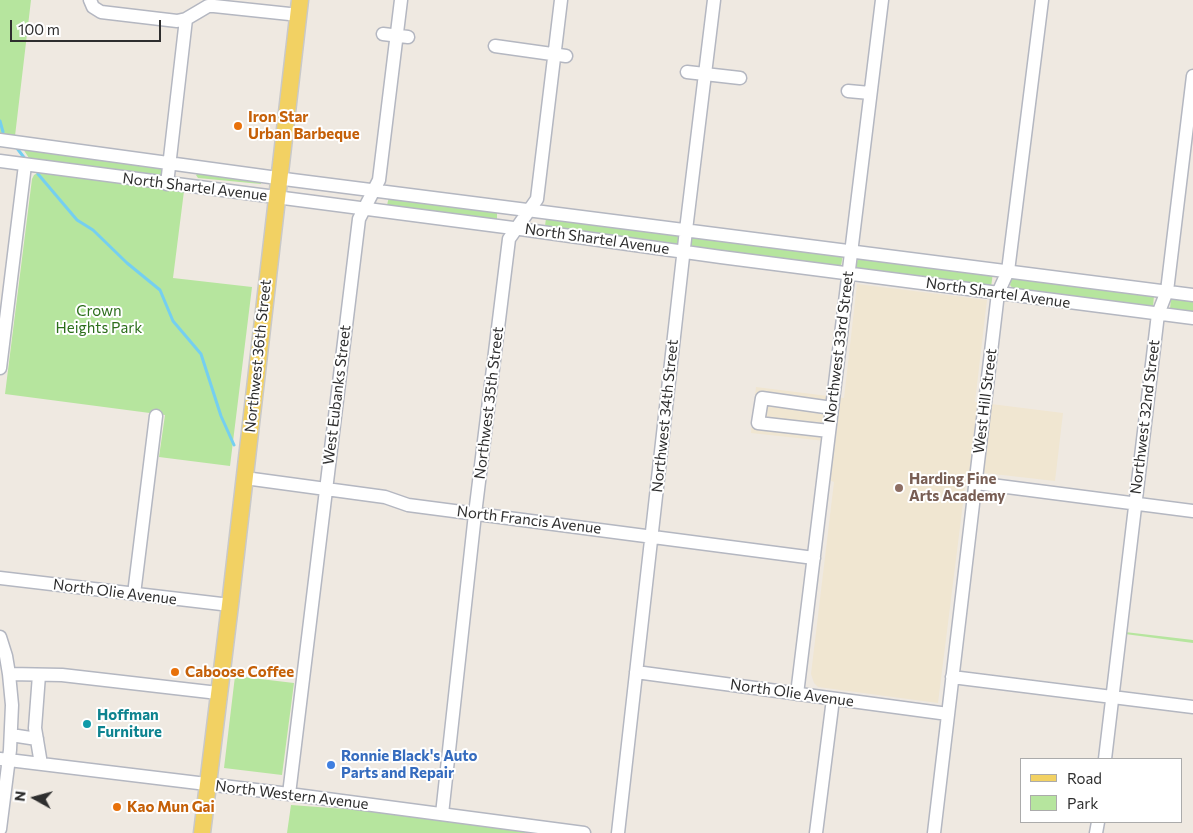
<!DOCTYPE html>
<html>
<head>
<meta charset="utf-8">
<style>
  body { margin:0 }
  #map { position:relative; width:1193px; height:833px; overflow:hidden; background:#efe9e1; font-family:Commissioner,sans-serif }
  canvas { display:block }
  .legend { position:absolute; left:1020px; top:758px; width:162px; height:65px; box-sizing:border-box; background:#fff; border:1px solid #ababab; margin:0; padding:6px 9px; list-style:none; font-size:15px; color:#2e2e2e }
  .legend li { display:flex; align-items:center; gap:10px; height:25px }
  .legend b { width:25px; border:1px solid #ababab }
  .north { position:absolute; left:10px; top:773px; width:50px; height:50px; -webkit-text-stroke:4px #fff; paint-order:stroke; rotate:277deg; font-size:14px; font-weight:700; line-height:20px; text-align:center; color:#2e2e2e }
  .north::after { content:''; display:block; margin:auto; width:18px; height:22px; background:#2e2e2e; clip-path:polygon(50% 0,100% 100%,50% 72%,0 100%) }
  .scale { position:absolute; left:10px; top:20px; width:151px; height:22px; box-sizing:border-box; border:2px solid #2e2e2e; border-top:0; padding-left:6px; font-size:15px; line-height:18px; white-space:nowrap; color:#2e2e2e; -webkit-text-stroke:4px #fff; paint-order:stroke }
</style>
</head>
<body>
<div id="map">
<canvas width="1193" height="833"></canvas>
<ul class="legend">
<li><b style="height:6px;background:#f2d163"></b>Road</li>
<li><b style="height:14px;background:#b6e59e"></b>Park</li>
</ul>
<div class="north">N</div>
<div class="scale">100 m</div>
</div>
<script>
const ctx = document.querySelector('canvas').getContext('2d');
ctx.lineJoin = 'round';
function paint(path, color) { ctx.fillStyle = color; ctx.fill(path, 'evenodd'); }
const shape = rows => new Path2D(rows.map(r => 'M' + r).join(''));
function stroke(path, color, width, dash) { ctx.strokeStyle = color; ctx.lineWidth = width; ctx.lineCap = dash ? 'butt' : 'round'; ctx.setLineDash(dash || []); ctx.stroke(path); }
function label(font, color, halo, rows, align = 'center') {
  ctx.font = font + ' Commissioner,sans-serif'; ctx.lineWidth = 4; ctx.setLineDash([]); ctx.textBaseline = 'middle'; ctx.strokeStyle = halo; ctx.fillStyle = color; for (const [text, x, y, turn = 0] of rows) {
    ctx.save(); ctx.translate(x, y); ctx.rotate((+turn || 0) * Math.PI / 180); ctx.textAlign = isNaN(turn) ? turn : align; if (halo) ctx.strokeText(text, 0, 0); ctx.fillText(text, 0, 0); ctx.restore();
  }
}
const education = shape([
  [857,284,987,300,975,402,1063,413,1055,481,967,471,938,703,818,687,814,683,811,674,834,482,829,480,835,442,751,433,756,387,844,398]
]);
const green = shape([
  [0,0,31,0,15,136,0,134],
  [23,149,161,168,162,175,160,177,31,161],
  [39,172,184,191,173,278,252,287,230,466,159,457,165,415,5,394,32,179,34,175],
  [198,173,261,182,261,184,198,178,196,175],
  [389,197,497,212,497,219,495,221,387,205],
  [546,218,679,234,678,245,545,226],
  [692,235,843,254,841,266,839,267,690,248],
  [858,256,993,273,991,287,856,269],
  [1014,277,1154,296,1153,307,1014,290,1010,285,1011,280],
  [1171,298,1193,300,1193,313,1170,309],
  [1125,632,1193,640,1193,643,1125,634],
  [235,676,294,683,282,775,224,768],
  [291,805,358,810,532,833,287,833]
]);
const stream = shape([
  [0,121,3,132],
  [16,147,26,160],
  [38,174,77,220,93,230,127,263,160,290,173,321,201,354,221,416,234,445]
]);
const minor = shape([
  [90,0,93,7,101,12,177,21,186,19,208,6,214,6,299,15],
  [383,34,408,37],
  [495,46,566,56],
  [687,72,740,78],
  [848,91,870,93],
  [0,140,292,180,1193,295],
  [0,161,513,228,721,257,1193,318],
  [167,184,186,19],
  [0,368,25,165],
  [829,431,758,423,762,398,832,408],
  [245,478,385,497,408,505,814,558],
  [976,483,1193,511],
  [0,578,230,605],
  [134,594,156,416],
  [0,637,6,656,9,674,12,705,10,750,0,829],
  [636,672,948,714],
  [9,674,62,675,218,693],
  [39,675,35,728,41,764],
  [952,677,1193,707],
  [797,694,882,0],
  [11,735,37,739],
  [0,759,289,794,584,833],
  [1105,759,1158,314,1167,291,1193,76],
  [289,794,359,219,379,180,401,0],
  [442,814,475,514,509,239,537,199,561,0],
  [618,833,686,230,714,0],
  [816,833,833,699],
  [934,833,998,293,1008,271,1042,0],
  [1096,833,1098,822]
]);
const major = shape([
  [202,833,230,605,300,0]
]);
const markers = [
  [238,126,5,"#e8710a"],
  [899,488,5,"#8d6e63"],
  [175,672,5,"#e8710a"],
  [87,724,5,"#0f9aa8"],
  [331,765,5,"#3f7fe0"],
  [117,807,5,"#e8710a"]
];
const foodNames = [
  ["Iron Star",248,117],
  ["Urban Barbeque",248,134],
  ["Caboose Coffee",185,672],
  ["Kao Mun Gai",127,807]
];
const streetNames = [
  ["North Shartel Avenue",195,187,7],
  ["North Shartel Avenue",597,239,8],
  ["North Shartel Avenue",998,293,8],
  ["Northwest 33rd Street",839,347,-83],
  ["Northwest 36th Street",258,356,-84],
  ["West Eubanks Street",337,395,-83],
  ["West Hill Street",985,401,-83],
  ["Northwest 35th Street",489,403,-83],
  ["Northwest 34th Street",665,416,-84],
  ["Northwest 32nd Street",1145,417,-83],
  ["North Francis Avenue",529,520,7],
  ["North Olie Avenue",115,592,7],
  ["North Olie Avenue",792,693,8],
  ["North Western Avenue",292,795,7]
];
const parkNames = [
  ["Crown",99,311],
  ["Heights Park",99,328]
];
const educationNames = [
  ["Harding Fine",909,479],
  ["Arts Academy",909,496]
];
const cultureNames = [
  ["Hoffman",97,715],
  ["Furniture",97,732]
];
const shopNames = [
  ["Ronnie Black's Auto",341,756],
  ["Parts and Repair",341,773]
];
paint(education, '#f0e6d1');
paint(green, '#b6e59e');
stroke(stream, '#75cff0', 3);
stroke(minor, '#b4b7c1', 15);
stroke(major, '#c9c9c9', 19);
stroke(minor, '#fff', 12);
stroke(major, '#f2d163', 16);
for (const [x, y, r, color] of markers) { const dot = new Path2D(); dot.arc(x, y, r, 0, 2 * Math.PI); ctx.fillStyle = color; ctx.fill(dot); stroke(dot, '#fff', 2); }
label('bold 15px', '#c56008', '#fff', foodNames, 'left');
label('15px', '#2e2e2e', '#fff', streetNames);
label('15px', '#2c6e1b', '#fff', parkNames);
label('bold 15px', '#785e54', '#fff', educationNames, 'left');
label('bold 15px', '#0d838f', '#fff', cultureNames, 'left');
label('bold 15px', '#366cbe', '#fff', shopNames, 'left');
</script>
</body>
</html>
